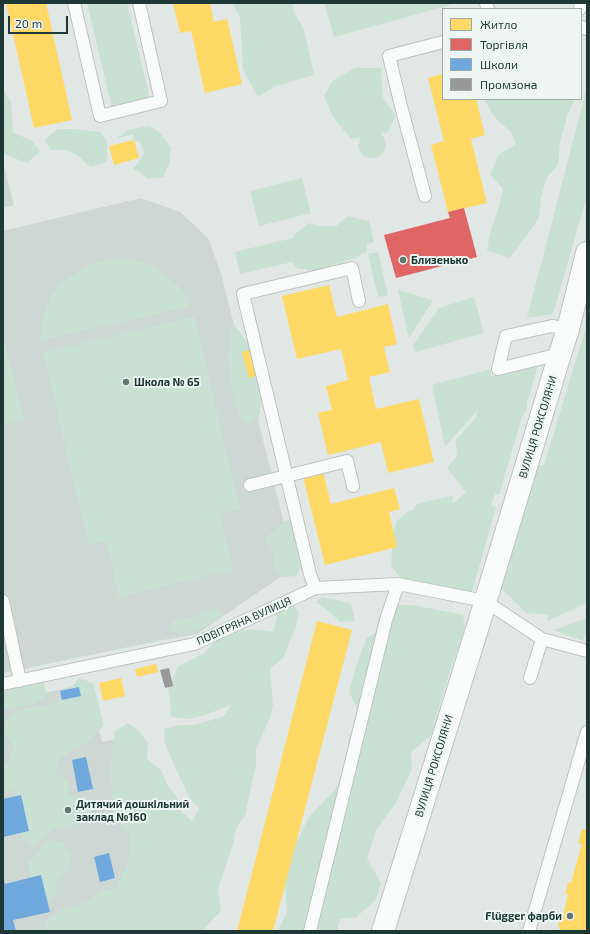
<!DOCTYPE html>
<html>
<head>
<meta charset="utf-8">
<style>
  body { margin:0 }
  #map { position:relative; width:590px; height:934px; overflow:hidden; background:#e0e7e4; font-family:"Exo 2",sans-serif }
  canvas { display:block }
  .frame { position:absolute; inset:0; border:4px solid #1e3935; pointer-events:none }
  .legend { position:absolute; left:442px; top:8px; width:140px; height:92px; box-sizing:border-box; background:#edf6f3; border:1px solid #9aaaa7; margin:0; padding:5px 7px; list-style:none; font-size:12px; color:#1e3935 }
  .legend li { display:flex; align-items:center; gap:8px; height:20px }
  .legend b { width:20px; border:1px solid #9aaaa7 }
  .scale { position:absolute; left:8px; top:16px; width:60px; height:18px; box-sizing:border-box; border:2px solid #1e3935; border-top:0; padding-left:5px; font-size:12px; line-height:14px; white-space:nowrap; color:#1e3935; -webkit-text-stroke:3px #edf6f3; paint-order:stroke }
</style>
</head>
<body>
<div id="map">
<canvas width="590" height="934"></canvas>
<div class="frame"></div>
<ul class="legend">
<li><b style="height:11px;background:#ffd966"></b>Житло</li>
<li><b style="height:11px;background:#e06666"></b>Торгівля</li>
<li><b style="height:11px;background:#6fa8dc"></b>Школи</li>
<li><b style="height:11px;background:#999"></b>Промзона</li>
</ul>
<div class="scale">20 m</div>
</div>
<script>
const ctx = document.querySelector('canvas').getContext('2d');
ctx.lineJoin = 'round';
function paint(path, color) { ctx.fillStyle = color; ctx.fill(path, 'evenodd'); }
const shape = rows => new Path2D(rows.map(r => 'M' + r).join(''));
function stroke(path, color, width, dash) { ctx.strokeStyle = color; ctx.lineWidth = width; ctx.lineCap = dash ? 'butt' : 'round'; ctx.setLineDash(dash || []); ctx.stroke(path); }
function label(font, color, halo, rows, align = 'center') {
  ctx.font = font + ' "Exo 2",sans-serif'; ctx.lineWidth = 4; ctx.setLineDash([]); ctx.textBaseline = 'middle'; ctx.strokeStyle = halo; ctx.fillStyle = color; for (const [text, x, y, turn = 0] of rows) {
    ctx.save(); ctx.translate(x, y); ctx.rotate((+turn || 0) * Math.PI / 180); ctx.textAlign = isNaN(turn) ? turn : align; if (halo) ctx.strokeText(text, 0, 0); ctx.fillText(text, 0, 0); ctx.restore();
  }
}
const built = shape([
  [3,162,14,205,3,208],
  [141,198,180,212,208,238,221,273,295,567,197,634,158,641,3,673,3,231],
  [87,684,102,742,117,739,148,879,112,889,122,931,3,931,3,701]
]);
const green = shape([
  [87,3,127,3,150,99,112,108],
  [232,3,292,3,293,10,304,30,314,75,276,86,258,97,243,69,240,17],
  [324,3,449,3,450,5,334,37],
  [355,68,381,68,383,98,396,116,387,133,380,133,384,138,386,144,385,150,381,155,376,158,370,158,364,156,360,151,358,145,361,137,351,139,333,117,324,96,332,81],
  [587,87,587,195,553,314,527,318],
  [3,89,11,102,13,133,31,140,40,151,27,163,6,155,3,151],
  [484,99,575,99,567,116,560,142,558,165,547,177,541,197,539,218,510,258,487,250,491,229,498,210,503,189,490,174,499,154,516,144,511,132,495,118],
  [149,126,158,131,171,147,169,165,163,177,147,179,141,173,133,169,142,157,144,153,141,143,134,140,133,134,116,139,128,130],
  [58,129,72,129,100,132,107,141,107,157,106,162,90,167,77,155,67,150,51,150,44,140],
  [302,178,311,213,259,226,250,191],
  [348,216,366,221,369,220,374,242,367,244,366,252,353,259,314,271,296,268,292,262,240,274,235,252,293,238,295,234,309,223,320,226,336,226],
  [378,252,388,295,378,297,368,254],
  [130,259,147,263,160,271,175,283,185,293,189,306,40,341,42,324,46,308,52,295,61,283,74,274,90,264,110,260],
  [398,290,433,300,409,338],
  [474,297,484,333,415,352,413,345,439,308],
  [194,316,240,509,220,514,233,570,119,597,106,541,89,545,43,353],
  [231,322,239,331,253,351,263,391,259,418,248,424,240,415,233,398,228,354,231,342],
  [587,324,587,603,547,621,549,615,526,613,510,597,495,581,500,538,522,520,524,486,532,465,544,465],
  [3,341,4,341,24,420,3,425],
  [539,362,527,403,527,410,523,414,499,495,495,494,491,505,496,507,472,592,466,591,464,595,452,603,438,597,408,590,400,577,391,566,392,551,392,536,397,521,408,511,413,510,417,504,454,495,452,503,455,502,466,492,447,468,457,456,456,440,476,417,477,411,445,447,432,385,492,369,490,376,501,375,502,371],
  [294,517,302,566,296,576,282,577,273,567,273,551,265,538,288,519],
  [322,597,336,600,351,603,355,621,340,622,329,611,316,602],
  [291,601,299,613,296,628,289,642,284,657,270,669,273,705,269,720,256,748,256,764,245,816,236,828,233,844,218,888,221,911,210,922,203,931,42,931,47,920,59,911,74,907,88,901,100,891,116,888,126,867,130,853,130,837,117,819,110,806,112,791,110,775,111,761,115,731,128,723,139,731,148,743,147,759,161,770,167,784,176,796,181,811,192,821,199,808,189,797,171,758,165,744,164,729,179,725,194,725,223,717,231,705,202,716,187,719,171,717,170,701,168,687,179,666,205,653,215,641,229,635,243,630,259,630,273,632,277,618,276,603],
  [397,605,413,605,463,615,465,629,449,674,431,735,411,752,412,769,396,803,376,830,367,859,381,883,375,901,355,918,340,919,337,931,278,931,287,912,285,880,292,851,309,817,335,790,344,770,349,737,359,713,349,692,358,660,367,638,384,626],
  [215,608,220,611,220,618,194,632,179,635,170,629,174,620,185,619,202,614],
  [587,618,587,626,583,641,554,630],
  [34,674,44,684,47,696,34,704,3,709,3,687],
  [79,678,93,683,104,726,96,733,86,744,72,750,60,759,55,773,68,782,69,796,84,796,95,808,85,820,71,827,55,827,44,837,32,846,21,836,19,806,17,790,7,792,3,790,3,768,8,761,14,747,4,735,5,720,17,711,32,707,47,706,61,701],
  [48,840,63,843,71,855,67,870,56,880,57,895,45,903,30,877,28,862,39,852]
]);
const homes = shape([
  [6,3,46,3,72,120,34,128],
  [173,3,210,3,214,22,227,19,242,84,205,93,191,31,180,33],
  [443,74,443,99,476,99,485,135,471,139,487,203,448,212,431,145,444,141,428,78],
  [134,140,139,158,114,165,109,146],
  [329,285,337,317,388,304,397,344,384,347,390,372,369,377,376,409,419,399,434,462,388,473,381,442,328,455,318,413,332,410,326,386,348,380,341,349,297,359,282,296],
  [249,350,256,376,249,378,242,352],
  [323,472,331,504,394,488,400,509,389,512,397,547,325,565,303,477],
  [317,621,352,630,341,672,273,931,237,931],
  [156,664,158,672,137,677,135,669],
  [121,678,125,696,103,701,99,683],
  [587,827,587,931,559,931,560,927,558,927,561,915,563,916,568,894,565,894,567,888,568,882,571,883,582,844,578,843,582,829,586,830]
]);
const shops = shape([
  [464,208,477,257,396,278,384,235,450,218,448,212]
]);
const schools = shape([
  [79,687,81,696,62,700,60,691],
  [86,757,93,789,78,792,72,760],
  [21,795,29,831,3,837,3,799],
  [109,853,115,878,100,882,94,857],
  [41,875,50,912,13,920,16,931,3,931,3,877,5,884]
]);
const industry = shape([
  [169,668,173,686,165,688,160,670]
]);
const lane = shape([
  [74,3,100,116,161,101,139,3],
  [486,3,488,9],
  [580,9,581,3],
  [581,27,587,29],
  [425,196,402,110,389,56,443,42],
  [560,354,498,369,506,336,552,326,568,329],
  [250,485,347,461,353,486],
  [315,588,310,574,243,294,352,268,359,301],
  [3,601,20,681],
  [530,678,542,639],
  [3,684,194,644,303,594,315,588,398,584,485,601,542,639,587,651],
  [310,931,386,620,398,584],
  [529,931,587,732]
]);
const street = shape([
  [383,931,478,626,560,354,568,329,587,253]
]);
const markers = [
  [403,260,4,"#627672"],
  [126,382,4,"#627672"],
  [68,810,4,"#627672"],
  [570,916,4,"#627672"]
];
const poiNames = [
  ["Близенько",411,260],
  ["Школа № 65",134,382],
  ["Дитячий дошкільний",76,804],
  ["заклад №160",76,817],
  ["Flügger фарби",562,916,"right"]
];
const streetNames = [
  ["ВУЛИЦЯ РОКСОЛЯНИ",538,427,-73],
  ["ПОВІТРЯНА ВУЛИЦЯ",244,621,-24],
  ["ВУЛИЦЯ РОКСОЛЯНИ",434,766,-73]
];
paint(built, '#cdd8d5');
paint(green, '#c8e1d2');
paint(homes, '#ffd966');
paint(shops, '#e06666');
paint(schools, '#6fa8dc');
paint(industry, '#999');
stroke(lane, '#bdc3c1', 14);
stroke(street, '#bdc3c1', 24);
stroke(lane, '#fafbfb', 12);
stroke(street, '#fafbfb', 22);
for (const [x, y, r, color] of markers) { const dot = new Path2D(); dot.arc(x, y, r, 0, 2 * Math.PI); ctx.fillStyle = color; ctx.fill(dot); stroke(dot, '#edf6f3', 1.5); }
label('bold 11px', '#1e3935', '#edf6f3', poiNames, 'left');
label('11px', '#1e3935', '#edf6f3', streetNames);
</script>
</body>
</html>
